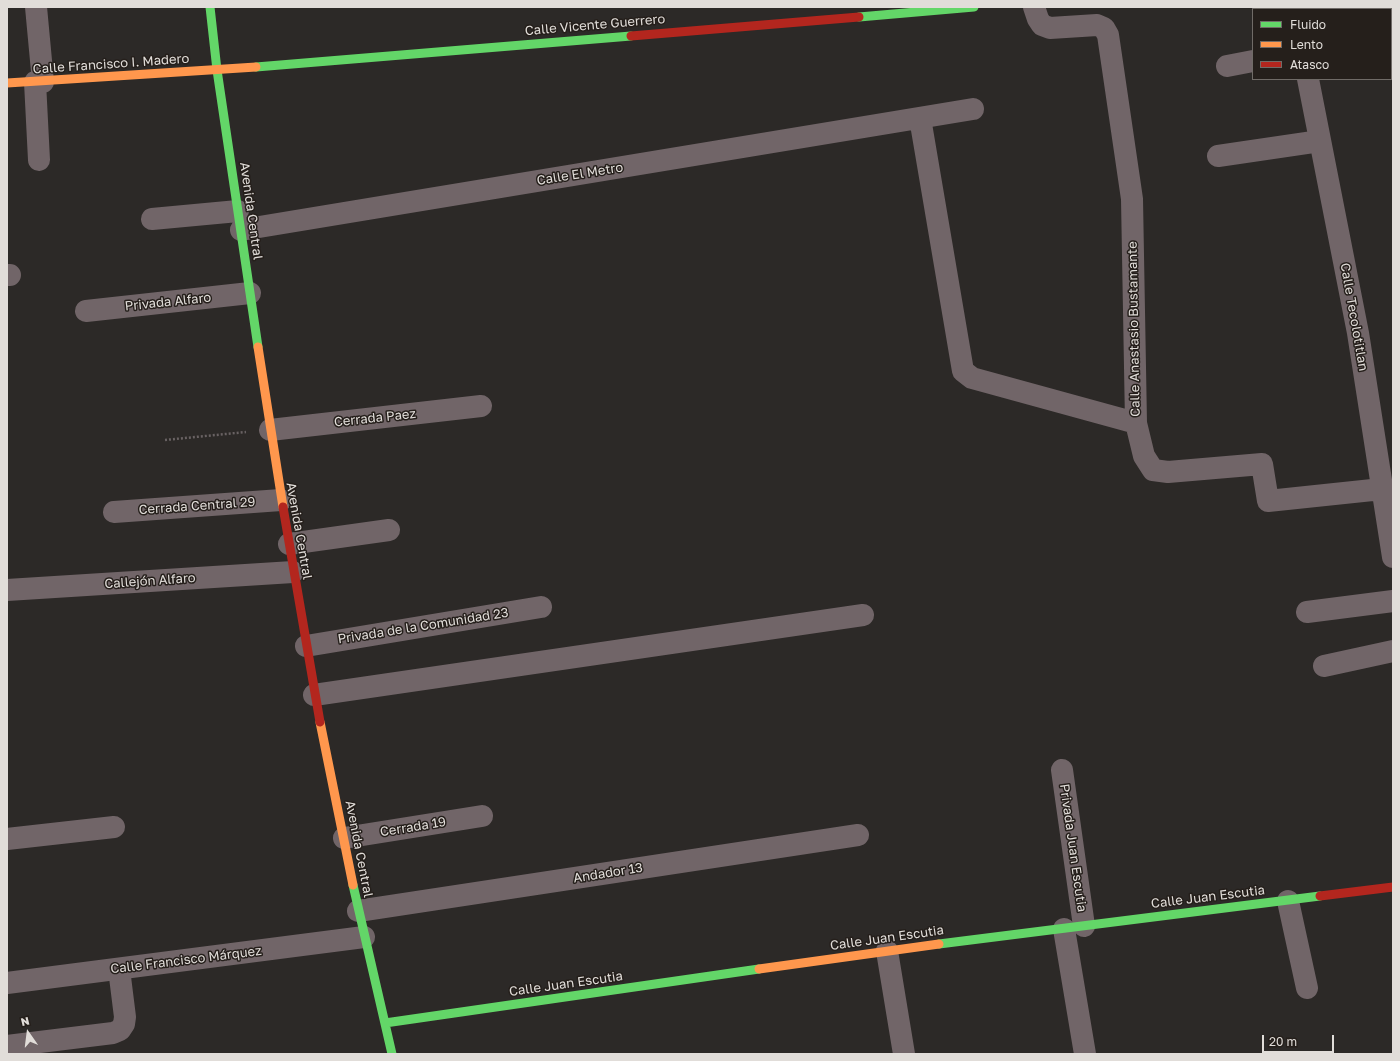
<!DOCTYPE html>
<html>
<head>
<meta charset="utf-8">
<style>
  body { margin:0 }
  #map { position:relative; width:1400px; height:1061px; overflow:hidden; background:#2c2927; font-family:"Golos Text",sans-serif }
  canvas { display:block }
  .frame { position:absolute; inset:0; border:8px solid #e1ddd9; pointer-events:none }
  .legend { position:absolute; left:1252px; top:8px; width:140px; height:72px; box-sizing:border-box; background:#251f1b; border:1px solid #706b67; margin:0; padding:5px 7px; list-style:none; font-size:12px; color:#e1ddd9 }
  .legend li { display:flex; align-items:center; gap:8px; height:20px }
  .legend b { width:20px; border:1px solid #706b67 }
  .north { position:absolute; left:8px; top:1013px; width:40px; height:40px; -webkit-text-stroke:3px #251f1b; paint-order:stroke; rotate:346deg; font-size:11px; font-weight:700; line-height:16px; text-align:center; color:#e1ddd9 }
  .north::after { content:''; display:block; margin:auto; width:14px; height:18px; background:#e1ddd9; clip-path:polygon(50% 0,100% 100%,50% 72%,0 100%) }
  .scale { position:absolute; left:1262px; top:1035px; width:72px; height:18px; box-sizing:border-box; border:2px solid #e1ddd9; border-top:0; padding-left:5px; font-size:12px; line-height:14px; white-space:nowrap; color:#e1ddd9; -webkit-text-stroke:3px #251f1b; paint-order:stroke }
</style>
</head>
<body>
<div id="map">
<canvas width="1400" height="1061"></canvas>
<div class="frame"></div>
<ul class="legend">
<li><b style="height:5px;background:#63d668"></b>Fluido</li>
<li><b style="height:5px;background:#ff974d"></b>Lento</li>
<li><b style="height:5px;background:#b3261e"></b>Atasco</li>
</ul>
<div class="north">N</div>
<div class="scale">20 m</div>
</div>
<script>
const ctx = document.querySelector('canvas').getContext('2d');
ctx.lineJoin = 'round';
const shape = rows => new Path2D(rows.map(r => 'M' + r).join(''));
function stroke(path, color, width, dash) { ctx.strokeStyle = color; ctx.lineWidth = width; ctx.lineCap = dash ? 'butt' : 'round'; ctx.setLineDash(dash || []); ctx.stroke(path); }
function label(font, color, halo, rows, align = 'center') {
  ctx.font = font + ' "Golos Text",sans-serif'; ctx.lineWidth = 3; ctx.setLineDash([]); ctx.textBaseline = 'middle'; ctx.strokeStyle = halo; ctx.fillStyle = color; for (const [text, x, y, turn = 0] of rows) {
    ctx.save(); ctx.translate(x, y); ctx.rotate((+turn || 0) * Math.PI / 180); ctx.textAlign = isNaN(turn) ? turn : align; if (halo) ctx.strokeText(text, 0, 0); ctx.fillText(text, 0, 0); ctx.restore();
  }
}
const path = shape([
  [165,440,246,432]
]);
const street = shape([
  [36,7,43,82],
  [1034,7,1038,19,1042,25,1050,28,1097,25,1104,28,1108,35,1132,199,1136,423,1144,456,1153,470,1168,472,1262,464,1268,501,1382,489],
  [1294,7,1294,9],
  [1227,66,1253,61],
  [1308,79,1358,333,1393,557],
  [35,82,39,160],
  [920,118,963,371,972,378,1136,423],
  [1218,156,1320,141],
  [152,219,238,211],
  [241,230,973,109],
  [7,275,10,275],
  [86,311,250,293],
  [270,430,481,406],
  [114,512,281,500],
  [289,544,389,530],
  [7,590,293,572],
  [1307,612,1393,601],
  [306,646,541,607],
  [1324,666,1393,651],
  [314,695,863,615],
  [1062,770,1084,926],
  [344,838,482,816],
  [7,839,114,827],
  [1288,901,1307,988],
  [358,911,858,835],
  [1064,929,1085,1054],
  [887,951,904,1054],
  [7,983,364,937],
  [7,1046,113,1033,120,1030,124,1024,125,1017,119,969]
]);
const fast = shape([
  [210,7,217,70,258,347],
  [859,17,974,7],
  [256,67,631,36],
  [353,885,392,1054],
  [939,944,1320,896],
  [385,1023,759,969]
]);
const slow = shape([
  [7,83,256,67],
  [258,347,283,507],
  [320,722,353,885],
  [759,969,939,944]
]);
const jam = shape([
  [631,36,859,17],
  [283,507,320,722],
  [1320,896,1393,887]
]);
const streetNames = [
  ["Calle Vicente Guerrero",595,25,-5],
  ["Calle Francisco I. Madero",111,64,-4],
  ["Calle El Metro",580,174,-9],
  ["Avenida Central",251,211,82],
  ["Privada Alfaro",168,302,-6],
  ["Calle Tecolotitlan",1354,317,80],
  ["Calle Anastasio Bustamante",1134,329,-91],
  ["Cerrada Paez",375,418,-6],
  ["Cerrada Central 29",197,506,-4],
  ["Avenida Central",299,531,80],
  ["Callejón Alfaro",150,581,-4],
  ["Privada de la Comunidad 23",423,626,-9],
  ["Cerrada 19",413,827,-9],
  ["Privada Juan Escutia",1073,848,82],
  ["Avenida Central",359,849,79],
  ["Andador 13",608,873,-9],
  ["Calle Juan Escutia",1208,897,-7],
  ["Calle Juan Escutia",887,938,-8],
  ["Calle Francisco Márquez",186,960,-7],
  ["Calle Juan Escutia",566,984,-8]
];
stroke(path, '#696263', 2.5, [2, 2]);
stroke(street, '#716568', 22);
stroke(fast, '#63d668', 9);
stroke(slow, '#ff974d', 9);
stroke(jam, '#b3261e', 9);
label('13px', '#e1ddd9', '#251f1b', streetNames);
</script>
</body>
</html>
